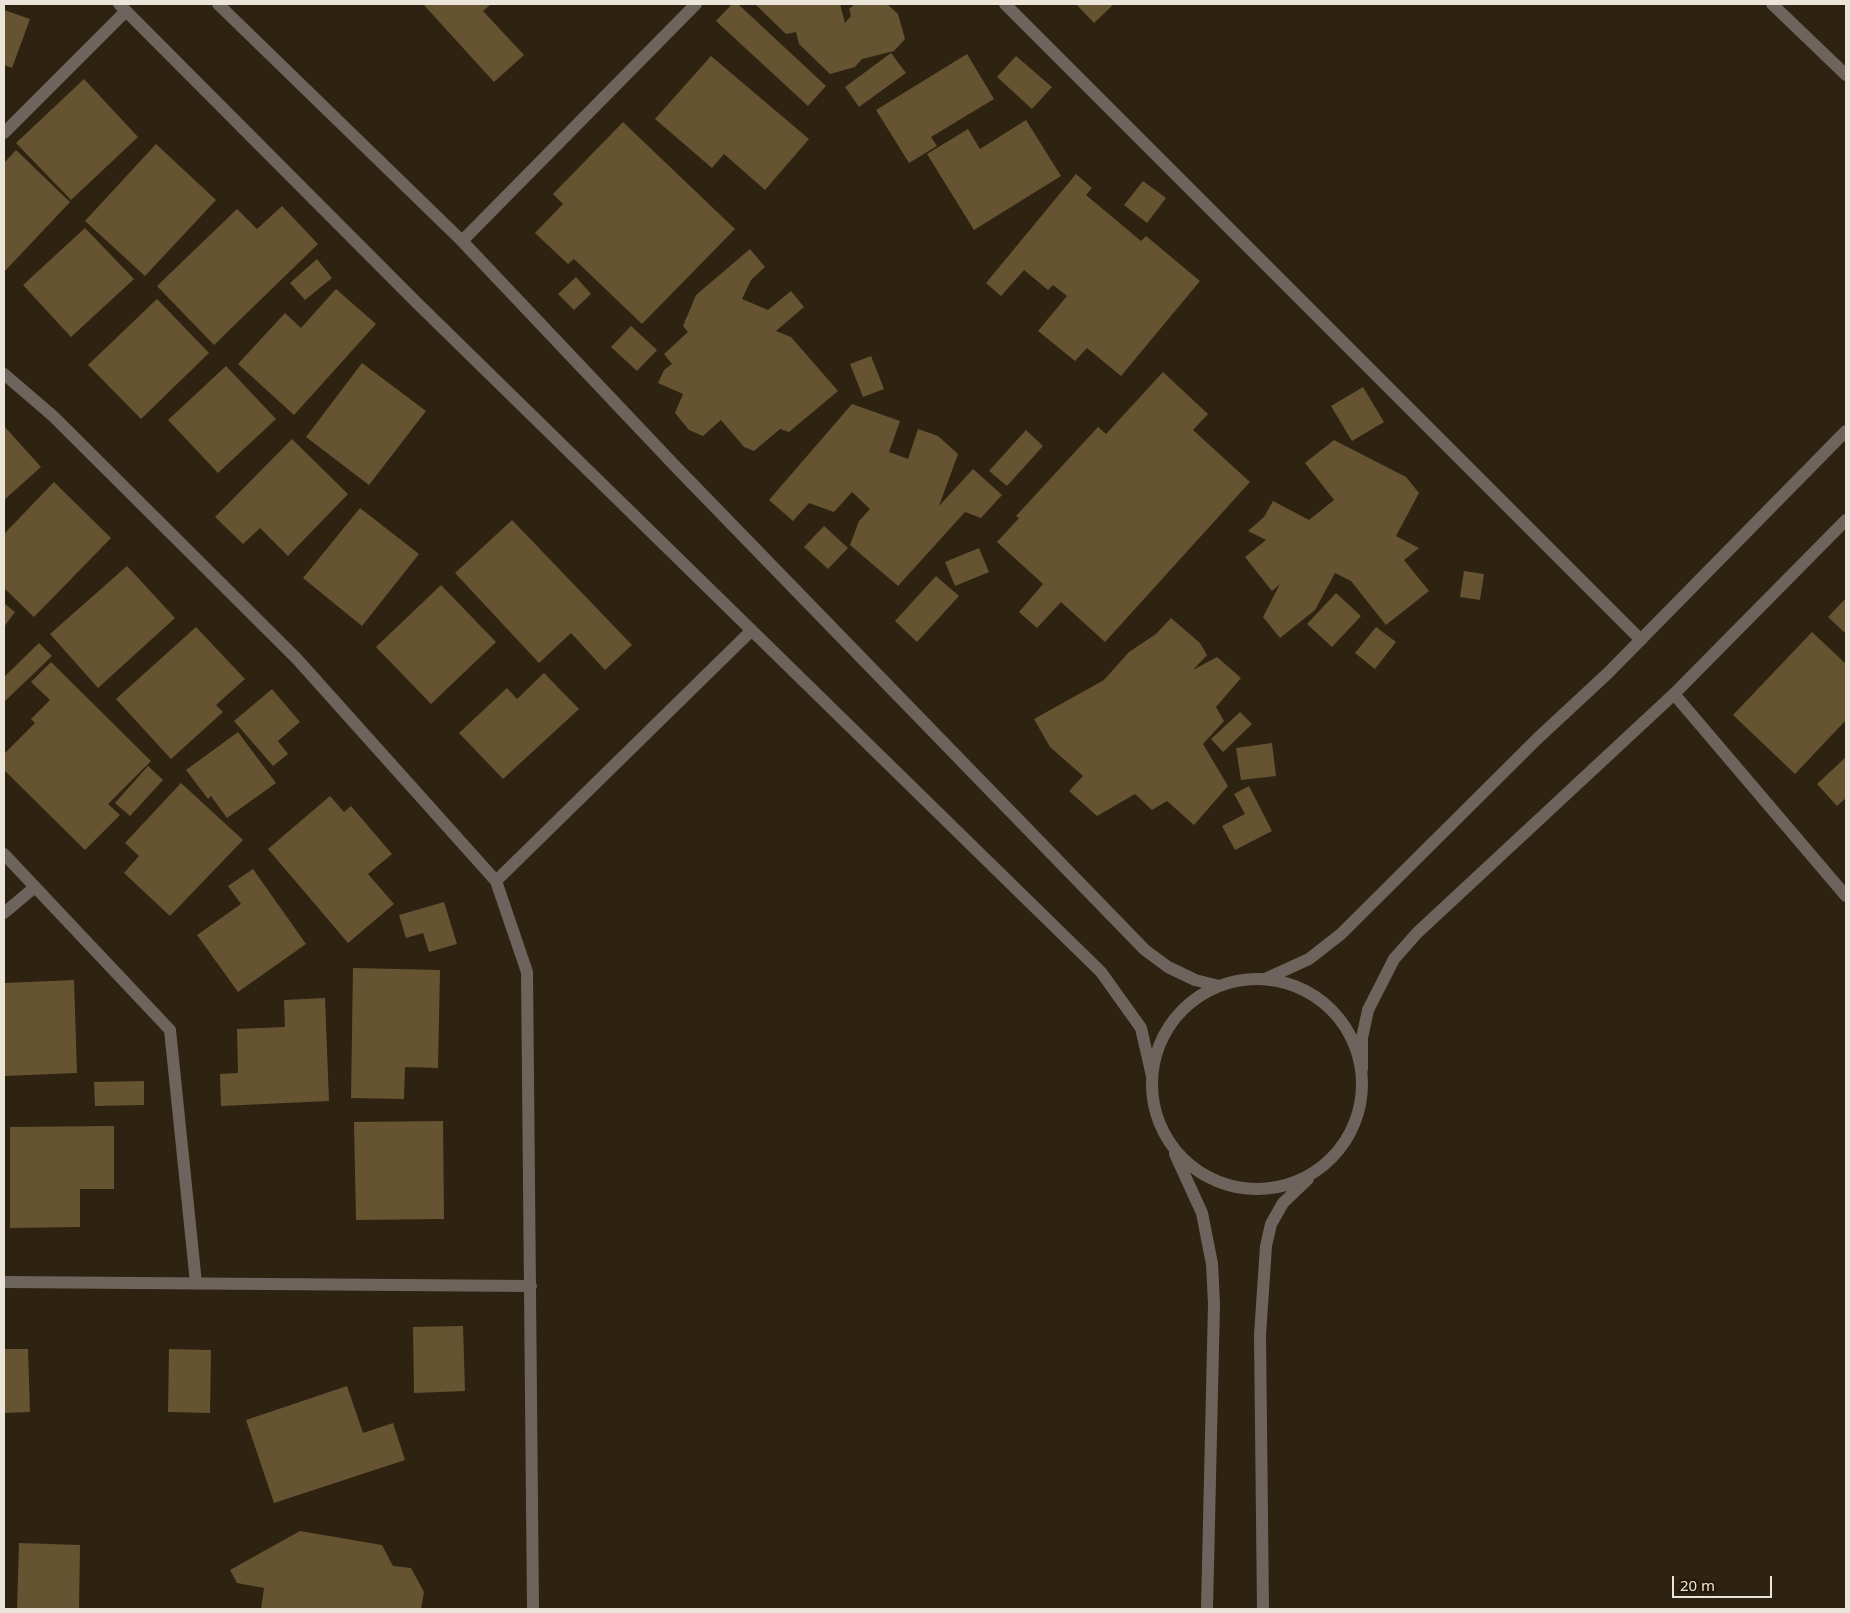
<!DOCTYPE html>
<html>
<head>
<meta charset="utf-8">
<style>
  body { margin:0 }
  #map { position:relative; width:1850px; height:1613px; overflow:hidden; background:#2e2310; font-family:"Noto Sans",sans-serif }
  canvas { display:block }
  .frame { position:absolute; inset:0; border:5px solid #ebe4d8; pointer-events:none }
  .scale { position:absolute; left:1672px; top:1576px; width:100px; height:22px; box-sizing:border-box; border:2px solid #ebe4d8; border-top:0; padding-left:6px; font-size:15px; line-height:18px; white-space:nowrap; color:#ebe4d8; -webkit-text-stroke:4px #241907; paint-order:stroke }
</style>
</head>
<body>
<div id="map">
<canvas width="1850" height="1613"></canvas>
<div class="frame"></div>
<div class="scale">20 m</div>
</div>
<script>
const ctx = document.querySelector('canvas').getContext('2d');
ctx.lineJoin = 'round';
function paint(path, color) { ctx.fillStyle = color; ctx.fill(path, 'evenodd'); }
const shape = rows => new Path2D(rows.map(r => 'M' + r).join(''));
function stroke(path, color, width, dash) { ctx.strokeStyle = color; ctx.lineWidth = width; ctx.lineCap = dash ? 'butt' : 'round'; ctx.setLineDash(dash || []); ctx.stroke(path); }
const building = shape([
  [423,4,491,4,483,11,524,55,494,82],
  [732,4,738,4,826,86,808,106,716,21],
  [755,4,840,4,845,23,851,16,849,9,855,4,887,4,898,14,905,39,894,51,862,59,855,67,830,74,799,44,796,32,786,34],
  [1076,4,1114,4,1094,23],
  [4,10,30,19,12,68,4,65],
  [891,53,906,73,859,107,845,87],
  [967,54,994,99,931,137,937,146,909,163,876,110],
  [711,56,809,139,765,190,724,154,712,168,655,119],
  [1016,56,1052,87,1032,109,997,77],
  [84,79,138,137,71,200,16,143],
  [1026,120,1061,176,974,230,927,154,968,129,980,149],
  [623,122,735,229,642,324,574,259,568,264,535,233,563,204,553,194],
  [156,144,216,200,145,276,85,221],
  [16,150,70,202,4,272,4,163],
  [1076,174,1092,188,1086,195,1141,241,1146,236,1200,281,1121,376,1087,348,1075,361,1038,331,1067,296,1053,285,1048,290,1024,270,1001,296,986,283],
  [1143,181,1166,198,1147,223,1124,205],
  [282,206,318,244,214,345,157,286,237,209,257,229],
  [85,228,134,279,71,337,23,285],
  [750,249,765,267,751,280,742,299,768,310,791,291,804,307,776,331,791,337,838,391,789,432,780,429,754,451,744,447,721,420,703,436,689,430,675,413,683,394,658,383,664,370,672,364,664,354,688,332,683,326,696,295],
  [317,259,332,278,305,300,290,283],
  [576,277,591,294,574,310,558,294],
  [336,289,376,324,294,415,238,364,285,313,301,328],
  [157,299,209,353,141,419,88,365],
  [631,326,657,350,637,371,611,347],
  [871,356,884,389,863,397,850,364],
  [362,363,426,411,369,485,306,437],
  [226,366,276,419,218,473,168,420],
  [1163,372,1208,414,1193,430,1250,482,1105,642,1061,602,1037,628,1019,612,1043,584,997,542,1019,518,1016,516,1098,427,1106,434],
  [1363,387,1384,422,1352,441,1331,406],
  [852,404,900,421,889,452,908,459,918,429,938,436,958,454,939,506,973,469,1002,495,981,518,965,512,898,586,850,545,859,521,870,509,852,492,834,512,809,503,793,521,769,500],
  [4,426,41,467,4,500],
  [1026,430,1043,446,1007,486,989,471],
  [292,439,348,494,288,556,260,528,243,544,215,517],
  [1334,440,1406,477,1419,493,1396,536,1419,548,1404,560,1429,591,1386,625,1351,581,1335,573,1315,610,1280,638,1263,617,1280,584,1272,591,1245,557,1266,540,1248,531,1264,517,1273,501,1309,520,1334,500,1305,463],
  [54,482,111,538,34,617,4,588,4,534],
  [360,508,419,554,362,626,303,578],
  [512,520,632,645,605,670,571,633,539,663,455,573],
  [824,526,848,548,828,569,804,547],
  [979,548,989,572,955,586,945,562],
  [127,566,175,618,98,688,50,634],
  [1464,571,1484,574,1480,600,1460,597],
  [936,576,959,596,917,642,895,621],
  [441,585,496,642,431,704,376,647],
  [1336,593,1361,616,1332,647,1307,624],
  [1846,598,1846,634,1828,617],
  [4,603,15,612,4,627],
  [1171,618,1200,643,1207,655,1193,670,1217,657,1241,678,1216,707,1224,721,1203,744,1228,786,1194,825,1167,801,1152,810,1135,794,1097,816,1069,791,1083,776,1050,747,1034,719,1104,680,1129,652,1156,634],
  [196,627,245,679,216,705,223,712,171,759,116,699],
  [1376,627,1396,642,1375,669,1355,653],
  [1812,632,1846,664,1846,720,1795,774,1733,715],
  [39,643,52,656,4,702,4,677],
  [51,662,151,761,108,804,120,815,85,850,4,770,4,754,35,723,31,719,50,700,31,682],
  [544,673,579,709,503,779,459,733,507,688,517,699],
  [272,689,300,722,278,741,288,754,273,766,234,721],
  [1240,712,1252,724,1223,752,1211,739],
  [238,732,276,783,227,818,211,796,208,799,186,770],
  [1272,743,1276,776,1241,780,1236,748],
  [1846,757,1846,798,1837,806,1817,784],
  [148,766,163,780,130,816,115,803],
  [181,783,243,840,170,916,124,873,139,856,125,843],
  [1249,786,1272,831,1235,850,1222,826,1245,814,1234,794],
  [330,796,344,812,351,806,392,854,368,874,394,904,348,943,268,849],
  [253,869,306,944,238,992,197,935,241,904,228,886],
  [444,902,457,944,429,952,423,933,406,938,399,915],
  [353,968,440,970,438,1068,405,1067,404,1099,351,1098],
  [74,980,77,1073,4,1076,4,983],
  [325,998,329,1101,221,1106,220,1074,238,1073,237,1029,285,1027,284,1000],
  [144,1081,144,1105,95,1106,94,1082],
  [443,1121,444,1219,356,1220,354,1122],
  [114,1126,114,1189,80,1189,80,1227,10,1228,10,1127],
  [463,1326,465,1391,414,1393,413,1327],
  [4,1349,28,1349,30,1412,4,1413],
  [169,1349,211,1350,210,1413,168,1412],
  [347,1386,363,1433,393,1423,405,1460,274,1503,246,1420],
  [300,1531,382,1545,393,1566,411,1568,424,1592,421,1609,261,1609,264,1588,237,1583,230,1570],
  [19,1543,80,1545,79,1609,17,1609]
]);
const service = shape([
  [1772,4,1846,75]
]);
const minor = shape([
  [1005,4,1641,640],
  [4,133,126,11],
  [462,241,696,4],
  [4,374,53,416,297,659,496,881,527,972,533,1609],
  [1674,694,1846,896],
  [4,854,170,1030,196,1283],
  [496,881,751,631],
  [4,913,35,887],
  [4,1282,531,1286]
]);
const tertiary = shape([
  [119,4,417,303,1101,972,1141,1028,1152,1076],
  [218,4,462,241,677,468,1145,950,1168,967,1195,980,1219,986],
  [1265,979,1309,959,1341,934,1537,739,1608,673,1846,431],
  '1152 1084a105 105 0 1 1 210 0a105 105 0 1 1-210 0Z',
  [1362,1069,1362,1038,1368,1010,1394,959,1417,933,1674,694,1846,520],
  [1175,1154,1202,1213,1212,1264,1214,1304,1207,1609],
  [1263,1609,1260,1335,1266,1246,1271,1224,1283,1203,1308,1179]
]);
paint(building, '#665332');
stroke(service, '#6d655d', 12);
stroke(minor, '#6d655d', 12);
stroke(tertiary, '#6d655d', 12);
</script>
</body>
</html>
